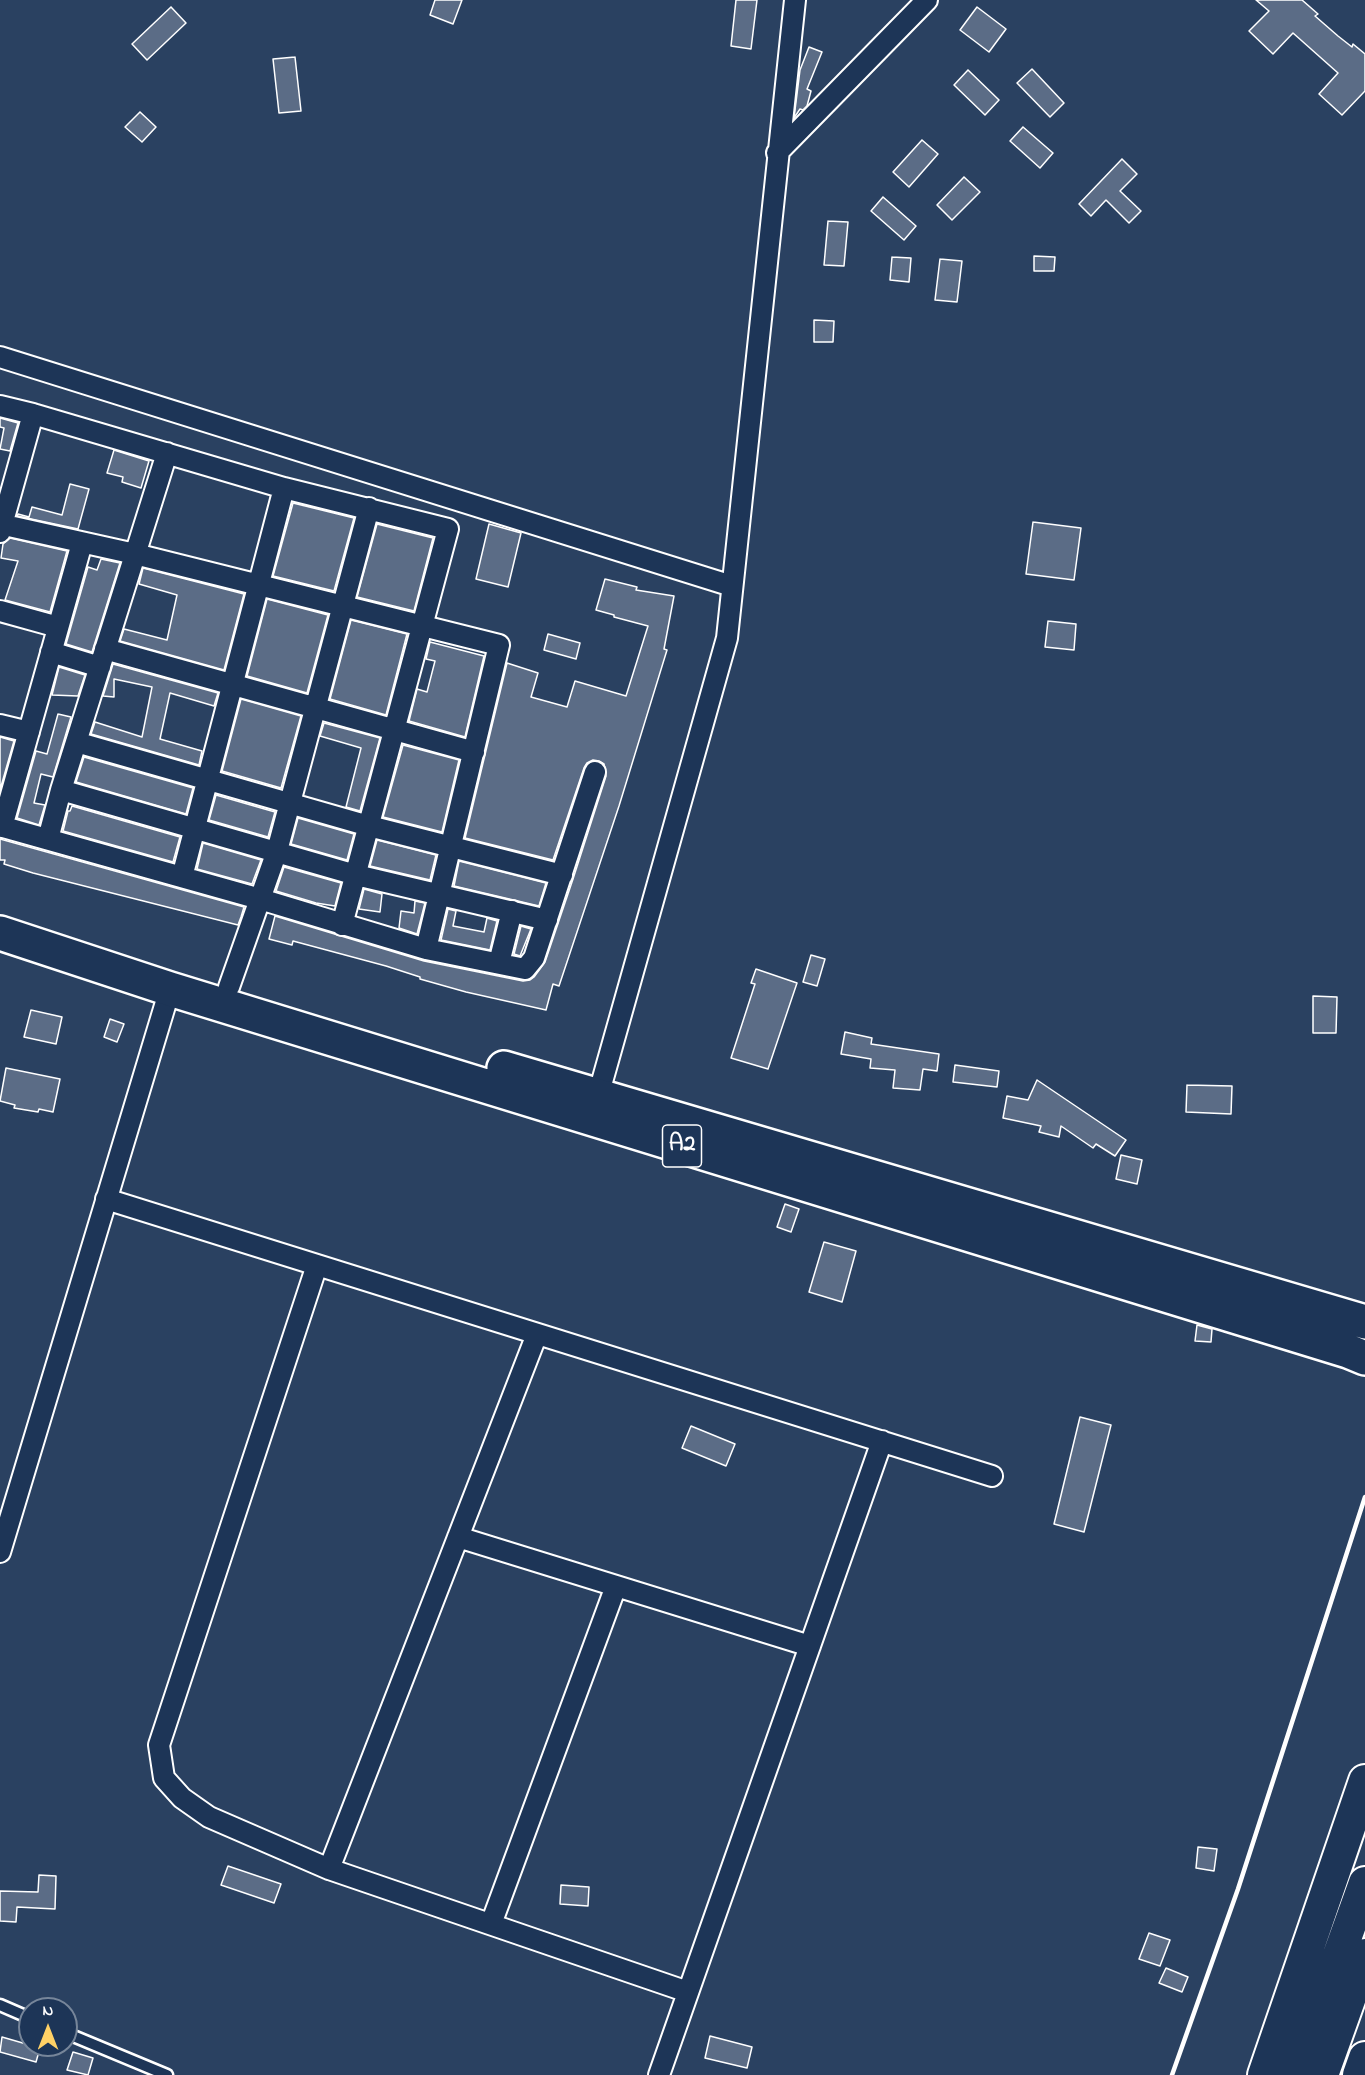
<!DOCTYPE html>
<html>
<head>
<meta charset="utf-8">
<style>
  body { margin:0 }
  #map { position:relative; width:1365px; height:2075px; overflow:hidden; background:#2a4161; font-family:"Indie Flower",sans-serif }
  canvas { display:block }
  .north { position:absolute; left:18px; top:1997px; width:60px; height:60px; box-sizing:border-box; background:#1d3557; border:2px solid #77869a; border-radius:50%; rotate:0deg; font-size:16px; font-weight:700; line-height:24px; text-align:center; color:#fff }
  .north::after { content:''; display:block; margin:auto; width:21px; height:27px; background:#ffd166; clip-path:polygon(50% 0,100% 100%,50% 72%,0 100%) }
</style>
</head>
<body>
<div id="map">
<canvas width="1365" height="2075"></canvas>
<div class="north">N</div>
</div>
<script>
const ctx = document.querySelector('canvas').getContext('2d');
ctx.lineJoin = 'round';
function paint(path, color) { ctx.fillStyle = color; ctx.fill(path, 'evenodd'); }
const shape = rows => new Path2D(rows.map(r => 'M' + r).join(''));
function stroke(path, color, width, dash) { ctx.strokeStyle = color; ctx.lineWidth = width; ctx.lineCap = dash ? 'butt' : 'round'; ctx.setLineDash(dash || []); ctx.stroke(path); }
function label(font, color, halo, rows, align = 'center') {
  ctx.font = font + ' "Indie Flower",sans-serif'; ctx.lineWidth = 5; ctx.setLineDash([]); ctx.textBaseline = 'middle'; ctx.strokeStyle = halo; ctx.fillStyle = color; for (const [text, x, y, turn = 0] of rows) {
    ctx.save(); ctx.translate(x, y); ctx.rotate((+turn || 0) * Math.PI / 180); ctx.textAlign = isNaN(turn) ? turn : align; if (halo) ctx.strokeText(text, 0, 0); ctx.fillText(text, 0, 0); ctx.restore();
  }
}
const building = shape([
  [435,0,462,0,453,24,430,15,435,0],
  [736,0,757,0,751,49,731,46,736,0],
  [1256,0,1302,0,1318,14,1315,16,1338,36,1352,47,1353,44,1365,54,1365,91,1342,115,1319,94,1338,73,1293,33,1273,54,1249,31,1269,11,1256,0],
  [171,7,186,23,147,60,132,44,171,7],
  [977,7,1006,29,989,52,960,30,977,7],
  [809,47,822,52,807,89,811,91,807,106,803,110,800,109,794,118,800,70,809,47],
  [295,57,301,111,279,113,273,59,295,57],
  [1032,69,1064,103,1050,117,1017,83,1032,69],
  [968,70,999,100,985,115,954,85,968,70],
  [140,112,156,127,142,142,125,127,140,112],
  [1023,127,1053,153,1040,168,1010,141,1023,127],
  [922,140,938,154,909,187,893,172,922,140],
  [1122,159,1137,174,1120,191,1141,211,1129,223,1106,200,1091,216,1079,204,1122,159],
  [964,177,980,192,952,220,937,205,964,177],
  [883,197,916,226,904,240,871,211,883,197],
  [828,221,848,222,844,266,824,265,828,221],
  [1034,256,1055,257,1054,271,1034,271,1034,256],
  [892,257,911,258,909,282,890,280,892,257],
  [940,259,962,261,957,302,935,300,940,259],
  [814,320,834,321,833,342,814,342,814,320],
  [0,418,18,423,10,451,0,449,4,428,0,427,0,418],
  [114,450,149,461,141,488,122,482,123,477,107,473,114,450],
  [70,484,89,489,78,529,17,516,18,514,29,517,32,507,62,515,70,484],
  [293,503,354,518,334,591,273,576,293,503],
  [1033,522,1081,528,1074,580,1026,574,1033,522],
  [377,524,433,538,414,611,357,597,377,524],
  [489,524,521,533,508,587,476,579,489,524],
  [10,538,67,551,50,612,5,600,18,561,1,558,3,544,10,538],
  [101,559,120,563,92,652,66,644,88,567,97,570,101,559],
  [143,568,244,594,224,670,120,641,124,629,167,640,177,595,139,584,143,568],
  [605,579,637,587,636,590,674,596,664,649,667,650,619,806,559,986,553,984,546,1010,466,992,420,979,420,977,386,966,293,941,292,945,269,939,275,916,424,961,523,981,530,980,534,977,545,962,573,879,606,776,604,764,599,761,593,760,587,763,584,768,553,860,465,838,507,663,538,673,531,697,567,707,575,681,626,696,648,626,614,617,614,615,596,610,605,579],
  [267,599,328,615,307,693,247,676,267,599],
  [351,620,407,634,386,715,330,699,351,620],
  [1048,621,1076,624,1074,650,1045,647,1048,621],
  [548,634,580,643,576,659,544,650,548,634],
  [430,642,484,656,465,737,409,721,417,689,427,692,435,661,426,659,430,642],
  [113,664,218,693,214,706,170,693,160,739,202,751,199,765,91,734,95,722,142,737,152,687,114,679,114,697,103,696,113,664],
  [59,667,85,675,78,696,52,695,59,667],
  [241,699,301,716,281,788,222,771,241,699],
  [58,714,71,717,53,777,41,774,34,803,45,805,39,825,17,818,36,751,47,754,58,714],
  [324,723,380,738,360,811,346,807,361,748,320,736,324,723],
  [0,737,14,741,0,790,0,737],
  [403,745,459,760,442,832,383,817,403,745],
  [84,757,193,788,186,814,76,782,84,757],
  [216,795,275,812,268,837,209,820,216,795],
  [72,806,180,837,173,862,63,831,68,811,70,811,72,806],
  [298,818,354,834,347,860,291,844,298,818],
  [0,839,244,907,241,917,238,925,33,873,4,864,5,860,0,860,0,839],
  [377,840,436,855,430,880,370,866,377,840],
  [203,843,261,860,252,884,197,869,203,843],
  [459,861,546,883,539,906,454,886,459,861],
  [284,867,341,883,335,906,316,903,276,891,284,867],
  [364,889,382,894,380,912,359,909,364,889],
  [415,901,425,903,417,934,399,928,401,911,414,913,415,901],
  [448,909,456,911,453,926,484,932,487,918,497,921,490,950,441,940,448,909],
  [521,926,531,929,520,956,514,954,521,926],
  [811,955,825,959,817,986,803,982,811,955],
  [756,969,797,983,768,1069,731,1058,755,984,751,983,756,969],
  [1313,996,1337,997,1336,1033,1313,1033,1313,996],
  [31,1010,62,1017,56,1044,24,1037,31,1010],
  [110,1019,124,1024,117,1042,104,1037,110,1019],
  [845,1032,872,1038,871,1044,939,1054,937,1071,923,1069,920,1090,893,1088,895,1070,870,1068,871,1059,841,1054,845,1032],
  [955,1065,999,1071,997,1087,953,1082,955,1065],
  [6,1068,60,1079,53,1112,39,1109,38,1112,14,1108,15,1105,0,1101,6,1068],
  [1037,1080,1126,1140,1115,1156,1096,1144,1093,1148,1061,1126,1059,1137,1039,1132,1041,1126,1003,1118,1007,1096,1028,1100,1037,1080],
  [1187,1085,1232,1086,1231,1114,1186,1112,1187,1085],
  [1121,1155,1142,1160,1137,1184,1116,1179,1121,1155],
  [785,1204,799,1209,791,1232,777,1227,785,1204],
  [824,1242,856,1251,842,1302,809,1292,824,1242],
  [1197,1325,1212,1329,1211,1342,1195,1341,1197,1325],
  [1080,1417,1111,1425,1084,1532,1054,1524,1080,1417],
  [691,1426,735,1444,726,1466,682,1448,691,1426],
  [1198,1847,1217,1849,1214,1871,1196,1868,1198,1847],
  [228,1866,281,1884,274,1903,221,1885,228,1866],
  [39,1875,56,1876,55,1909,17,1907,16,1922,0,1921,0,1891,38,1892,39,1875],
  [561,1885,589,1887,588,1906,560,1904,561,1885],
  [1149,1933,1170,1940,1160,1966,1139,1959,1149,1933],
  [1166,1968,1188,1977,1182,1992,1159,1983,1166,1968],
  [710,2036,752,2047,747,2068,705,2058,710,2036],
  [2,2037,40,2048,36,2062,0,2052,2,2037],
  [73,2052,93,2058,88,2075,67,2070,73,2052]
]);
const lane = shape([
  [0,2005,30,2018],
  [66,2033,167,2075]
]);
const street = shape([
  [777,153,927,0],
  [0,357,732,586],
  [0,406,33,414],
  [0,524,135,554,499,645,426,949],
  [0,532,33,414,284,488,448,529,342,925],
  [0,611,58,627],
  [105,649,474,752],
  [51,652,100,667],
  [0,725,29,732],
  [76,742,369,826,562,875],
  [61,790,167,453],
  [0,826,260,899,426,949,525,969,534,958,595,772],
  [2,827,82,543],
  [48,839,61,790,356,875,547,920],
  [182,877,284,488],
  [499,963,512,911],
  [229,987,277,851,369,508],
  [598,1096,727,638,795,0],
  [106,1199,992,1476],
  [317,1265,159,1745,164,1778,182,1798,209,1817,329,1869,688,1992],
  [458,1537,810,1646],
  [0,1552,170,989],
  [329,1869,537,1334],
  [491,1924,616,1586],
  [659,2075,882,1441]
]);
const primary = shape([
  [1264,2075,1365,1781],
  [1296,2075,1365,1883],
  [1322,2075,1365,1955],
  [1359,2075,1365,2058]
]);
const highway = shape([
  [0,933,170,989,1348,1351,1365,1358],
  [504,1068,1365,1322]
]);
const rail = shape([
  [1172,2075,1238,1889,1365,1497]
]);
const shields = [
  [682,1146,39]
];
const shieldNames = [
  ["A2",682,1146]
];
paint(building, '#5b6c86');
stroke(building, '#fff', 1.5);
stroke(lane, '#fff', 15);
stroke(street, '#fff', 24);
stroke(primary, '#fff', 36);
stroke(highway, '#fff', 38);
stroke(lane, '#1d3557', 10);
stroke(street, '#1d3557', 20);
stroke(primary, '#1d3557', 32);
stroke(highway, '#1d3557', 33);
stroke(rail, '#fff', 4.5);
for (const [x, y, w] of shields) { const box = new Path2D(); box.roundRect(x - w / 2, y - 21, w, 42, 4.5); ctx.fillStyle = '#1d3557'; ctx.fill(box); stroke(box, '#fff', 1.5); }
label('bold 24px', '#fff', null, shieldNames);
</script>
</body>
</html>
